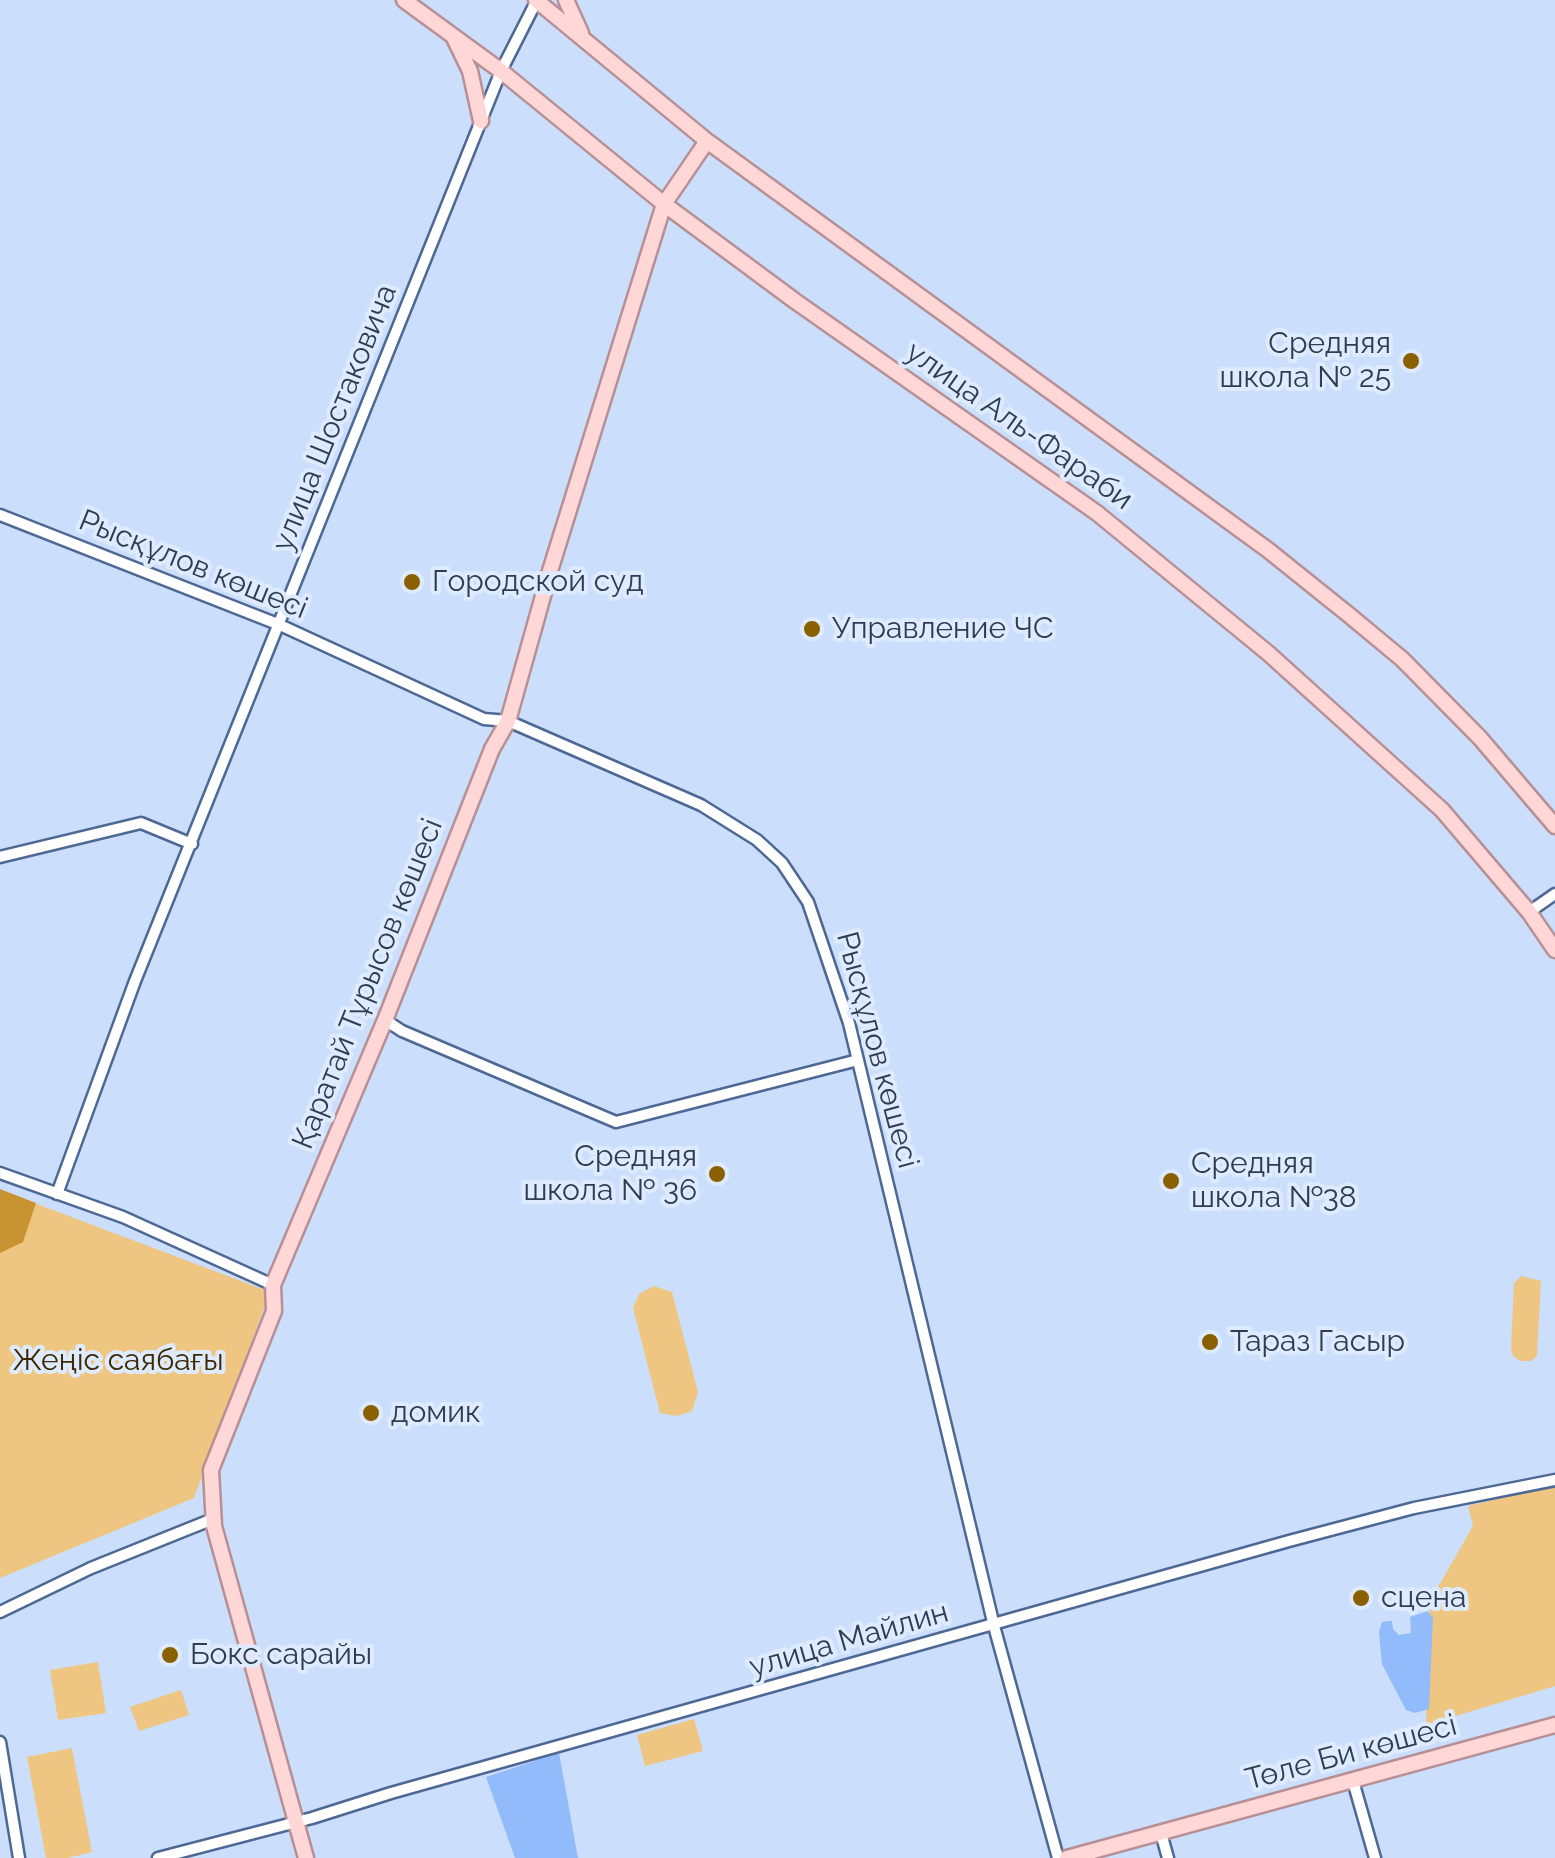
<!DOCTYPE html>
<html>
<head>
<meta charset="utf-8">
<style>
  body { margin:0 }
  canvas { display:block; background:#cbdefc }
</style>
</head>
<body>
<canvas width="1555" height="1858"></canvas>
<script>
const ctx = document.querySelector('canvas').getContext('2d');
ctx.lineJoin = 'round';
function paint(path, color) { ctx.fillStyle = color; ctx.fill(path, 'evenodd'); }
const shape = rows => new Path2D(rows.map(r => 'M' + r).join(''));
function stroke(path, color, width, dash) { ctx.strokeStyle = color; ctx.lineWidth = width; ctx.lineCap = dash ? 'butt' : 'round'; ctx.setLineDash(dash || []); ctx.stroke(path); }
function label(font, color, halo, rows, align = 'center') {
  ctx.font = font + ' Raleway,sans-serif'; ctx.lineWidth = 8; ctx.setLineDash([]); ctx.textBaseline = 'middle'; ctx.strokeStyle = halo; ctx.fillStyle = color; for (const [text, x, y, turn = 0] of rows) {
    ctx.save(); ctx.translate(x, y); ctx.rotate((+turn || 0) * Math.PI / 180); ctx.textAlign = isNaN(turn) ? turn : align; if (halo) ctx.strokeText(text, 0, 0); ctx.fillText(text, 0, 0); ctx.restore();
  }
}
const green = shape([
  [0,1190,270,1292,194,1498,0,1578],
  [1521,1276,1541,1281,1537,1356,1531,1361,1520,1361,1513,1356,1511,1348,1514,1283],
  [654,1286,672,1292,698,1392,692,1411,677,1416,660,1413,633,1308,639,1294],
  [1555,1485,1555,1686,1426,1725,1430,1601,1473,1526,1468,1506],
  [98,1662,106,1713,58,1720,50,1670],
  [181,1690,189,1715,139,1731,130,1707],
  [694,1719,703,1751,645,1766,637,1735],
  [72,1748,92,1852,68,1858,46,1858,27,1757]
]);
const forest = shape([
  [0,1189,36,1203,23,1242,0,1253]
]);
const water = shape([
  [1428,1611,1433,1618,1429,1709,1415,1713,1406,1710,1382,1664,1379,1632,1382,1622,1388,1621,1392,1621,1393,1629,1399,1635,1411,1633,1410,1617],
  [559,1753,578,1858,515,1858,486,1777]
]);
const minor = shape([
  [0,515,280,625,484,719,508,721,701,805,757,840,782,863,808,902,849,1023,994,1626,1058,1858],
  [0,857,141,823,192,844],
  [1529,912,1555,894],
  [385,1020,402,1031,616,1122,858,1060],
  [0,1173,123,1217,273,1285],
  [57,1194,135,981,501,71,537,0],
  [0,1612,91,1568,213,1519],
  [0,1742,19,1858],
  [1353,1781,1375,1858],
  [1161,1833,1168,1858],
  [158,1858,312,1818,391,1793,1289,1541,1414,1508,1555,1480]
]);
const major = shape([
  [404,0,501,71,664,204,795,301,1097,513,1268,653,1442,810,1529,912,1555,950],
  [536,0,707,141,1268,550,1349,615,1402,659,1480,738,1555,826],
  [566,0,581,33],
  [455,40,470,71,481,121],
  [306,1858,214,1526,211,1470,274,1311,273,1285,385,1020,492,749,508,721,550,571,664,204,707,141],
  [1067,1858,1555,1725]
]);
const markers = [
  [1411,361,10,"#8a6000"],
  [412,582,10,"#8a6000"],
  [812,629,10,"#8a6000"],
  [717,1174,10,"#8a6000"],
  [1171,1181,10,"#8a6000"],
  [1210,1342,10,"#8a6000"],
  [371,1413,10,"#8a6000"],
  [1361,1598,10,"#8a6000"],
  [170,1655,10,"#8a6000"]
];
const poiNames = [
  ["Средняя",1391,344,"right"],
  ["школа № 25",1391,378,"right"],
  ["Городской суд",432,582],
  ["Управление ЧС",832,629],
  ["Средняя",697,1157,"right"],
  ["школа № 36",697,1191,"right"],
  ["Средняя",1191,1164],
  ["школа №38",1191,1198],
  ["Тараз Гасыр",1230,1342],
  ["домик",391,1413],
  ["сцена",1381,1598],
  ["Бокс сарайы",190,1655]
];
const streetNames = [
  ["улица Шостаковича",335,418,-68],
  ["улица Аль-Фараби",1019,426,35],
  ["Рысқұлов көшесі",193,565,22],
  ["Қаратай Тұрысов көшесі",368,984,-68],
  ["Рысқұлов көшесі",877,1050,75],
  ["улица Майлин",849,1640,-16],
  ["Төле Би көшесі",1351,1753,-15]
];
const parkNames = [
  ["Жеңіс саябағы",118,1361]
];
paint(green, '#efc681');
paint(forest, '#c89432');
paint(water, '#92bbfb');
stroke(minor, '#4d6894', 15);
stroke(major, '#b79096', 19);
stroke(minor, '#fff', 10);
stroke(major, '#ffd7d6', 14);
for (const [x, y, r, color] of markers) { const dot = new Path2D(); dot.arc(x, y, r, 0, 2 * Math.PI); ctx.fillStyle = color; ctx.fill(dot); stroke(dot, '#deebff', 4); }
label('30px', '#303d51', '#deebff', poiNames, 'left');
label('30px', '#303d51', '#deebff', streetNames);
label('30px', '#3e2900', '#deebff', parkNames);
</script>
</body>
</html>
